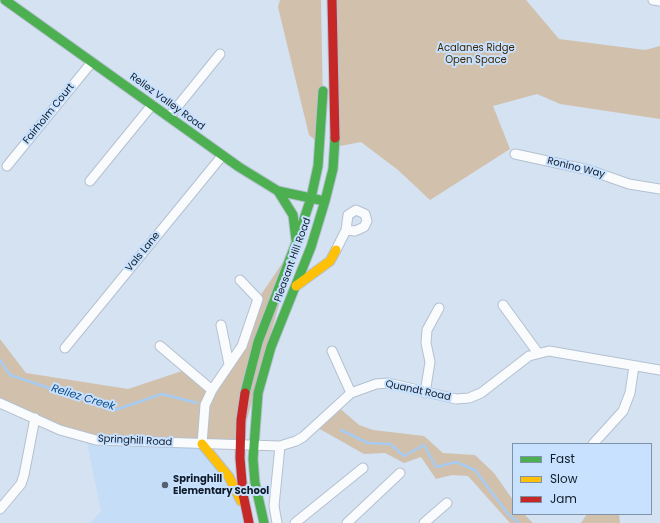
<!DOCTYPE html>
<html>
<head>
<meta charset="utf-8">
<style>
  body { margin:0 }
  #map { position:relative; width:660px; height:523px; overflow:hidden; background:#d4e2f2; font-family:Poppins,sans-serif }
  canvas { display:block }
  .legend { position:absolute; left:512px; top:443px; width:140px; height:72px; box-sizing:border-box; background:#c7e1ff; border:1px solid #7e92a9; margin:0; padding:5px 7px; list-style:none; font-size:12px; color:#101c29 }
  .legend li { display:flex; align-items:center; gap:8px; height:20px }
  .legend b { width:20px; border:1px solid #7e92a9 }
</style>
</head>
<body>
<div id="map">
<canvas width="660" height="523"></canvas>
<ul class="legend">
<li><b style="height:5px;background:#4caf50"></b>Fast</li>
<li><b style="height:5px;background:#ffc107"></b>Slow</li>
<li><b style="height:5px;background:#c62828"></b>Jam</li>
</ul>
</div>
<script>
const ctx = document.querySelector('canvas').getContext('2d');
ctx.lineJoin = 'round';
function paint(path, color) { ctx.fillStyle = color; ctx.fill(path, 'evenodd'); }
const shape = rows => new Path2D(rows.map(r => 'M' + r).join(''));
function stroke(path, color, width, dash) { ctx.strokeStyle = color; ctx.lineWidth = width; ctx.lineCap = dash ? 'butt' : 'round'; ctx.setLineDash(dash || []); ctx.stroke(path); }
function label(font, color, halo, rows, align = 'center') {
  ctx.font = font + ' Poppins,sans-serif'; ctx.lineWidth = 4; ctx.setLineDash([]); ctx.textBaseline = 'middle'; ctx.strokeStyle = halo; ctx.fillStyle = color; for (const [text, x, y, turn = 0] of rows) {
    ctx.save(); ctx.translate(x, y); ctx.rotate((+turn || 0) * Math.PI / 180); ctx.textAlign = isNaN(turn) ? turn : align; if (halo) ctx.strokeText(text, 0, 0); ctx.fillText(text, 0, 0); ctx.restore();
  }
}
const built = shape([
  [86,438,202,444,249,523,90,523,101,511]
]);
const green = shape([
  [280,0,321,0,323,110,320,144,309,135,278,7],
  [332,0,526,0,559,39,645,50,660,46,660,119,560,104,537,94,493,106,510,149,430,200,398,170,361,142,335,147],
  [296,243,240,445,96,440,0,403,0,339,26,373,128,389,188,369,212,390,242,346,258,299],
  [336,405,359,425,373,430,424,436,443,453,475,455,494,473,513,500,513,514,524,514,533,523,510,523,468,476,452,475,436,479,421,457,404,463,385,453,364,454,311,424],
  [587,514,619,514,620,523,581,523]
]);
const stream = shape([
  [0,360,10,375,115,410,162,394,197,403],
  [341,430,368,443,390,444,404,456,424,445,436,467,456,462,475,470,508,514,519,523]
]);
const street = shape([
  [653,0,660,1],
  [169,117,220,54],
  [515,154,589,170,629,184,660,189],
  [7,166,92,62],
  [90,181,152,105],
  [336,250,346,230,348,215,356,210,365,214,367,221,364,227,355,231,346,230],
  [503,305,538,353],
  [221,325,229,364],
  [160,346,212,390],
  [65,348,222,156],
  [332,351,351,393],
  [425,393,430,362,426,343,427,330,439,308],
  [0,403,60,430,96,440,280,446,296,441,303,437,351,393,376,384,388,383,456,399,469,398,481,393,529,356,549,351,660,370],
  [202,444,205,405,212,390,242,346,258,299,240,280],
  [593,444,623,411,630,393,634,366],
  [0,509,21,484,24,475,35,418],
  [277,523,274,506,280,446],
  [295,523,363,468],
  [347,523,400,473],
  [424,523,447,503]
]);
const fast = shape([
  [5,0,239,167,278,191,320,200],
  [278,191,293,215,296,240],
  [245,393,258,342,296,243,311,198,318,166,323,91],
  [264,523,255,483,253,459,258,393,271,347,311,247,325,201,333,169,335,138]
]);
const slow = shape([
  [296,286,330,261,336,250],
  [202,444,229,477,241,501]
]);
const jam = shape([
  [332,0,335,138],
  [245,393,241,420,240,458,243,494,249,523]
]);
const markers = [
  [165,485,4,"#55616f"]
];
const parkNames = [
  ["Acalanes Ridge",476,48],
  ["Open Space",476,60]
];
const streetNames = [
  ["Reliez Valley Road",167,102,36],
  ["Fairholm Court",49,114,-51],
  ["Ronino Way",576,168,14],
  ["Vals Lane",143,252,-51],
  ["Pleasant Hill Road",293,260,-70],
  ["Quandt Road",418,391,12],
  ["Springhill Road",135,441,3]
];
const poiNames = [
  ["Springhill",173,479],
  ["Elementary School",173,491]
];
const waterNames = [
  ["Reliez Creek",83,398,17]
];
paint(built, '#c6ddf8');
paint(green, '#d1c0ac');
stroke(stream, '#a7ccf4', 2.5);
stroke(street, '#b4c0cf', 11);
stroke(fast, '#b4c0cf', 11);
stroke(slow, '#b4c0cf', 11);
stroke(jam, '#b4c0cf', 11);
stroke(street, '#f9fbfd', 9);
stroke(fast, '#4caf50', 9);
stroke(slow, '#ffc107', 9);
stroke(jam, '#c62828', 9);
for (const [x, y, r, color] of markers) { const dot = new Path2D(); dot.arc(x, y, r, 0, 2 * Math.PI); ctx.fillStyle = color; ctx.fill(dot); stroke(dot, '#c7e1ff', 1.5); }
label('10px', '#3e2807', '#c7e1ff', parkNames);
label('10px', '#101c29', '#c7e1ff', streetNames);
label('bold 10px', '#101c29', '#c7e1ff', poiNames, 'left');
label('italic 11px', '#104c85', '#c7e1ff', waterNames);
</script>
</body>
</html>
